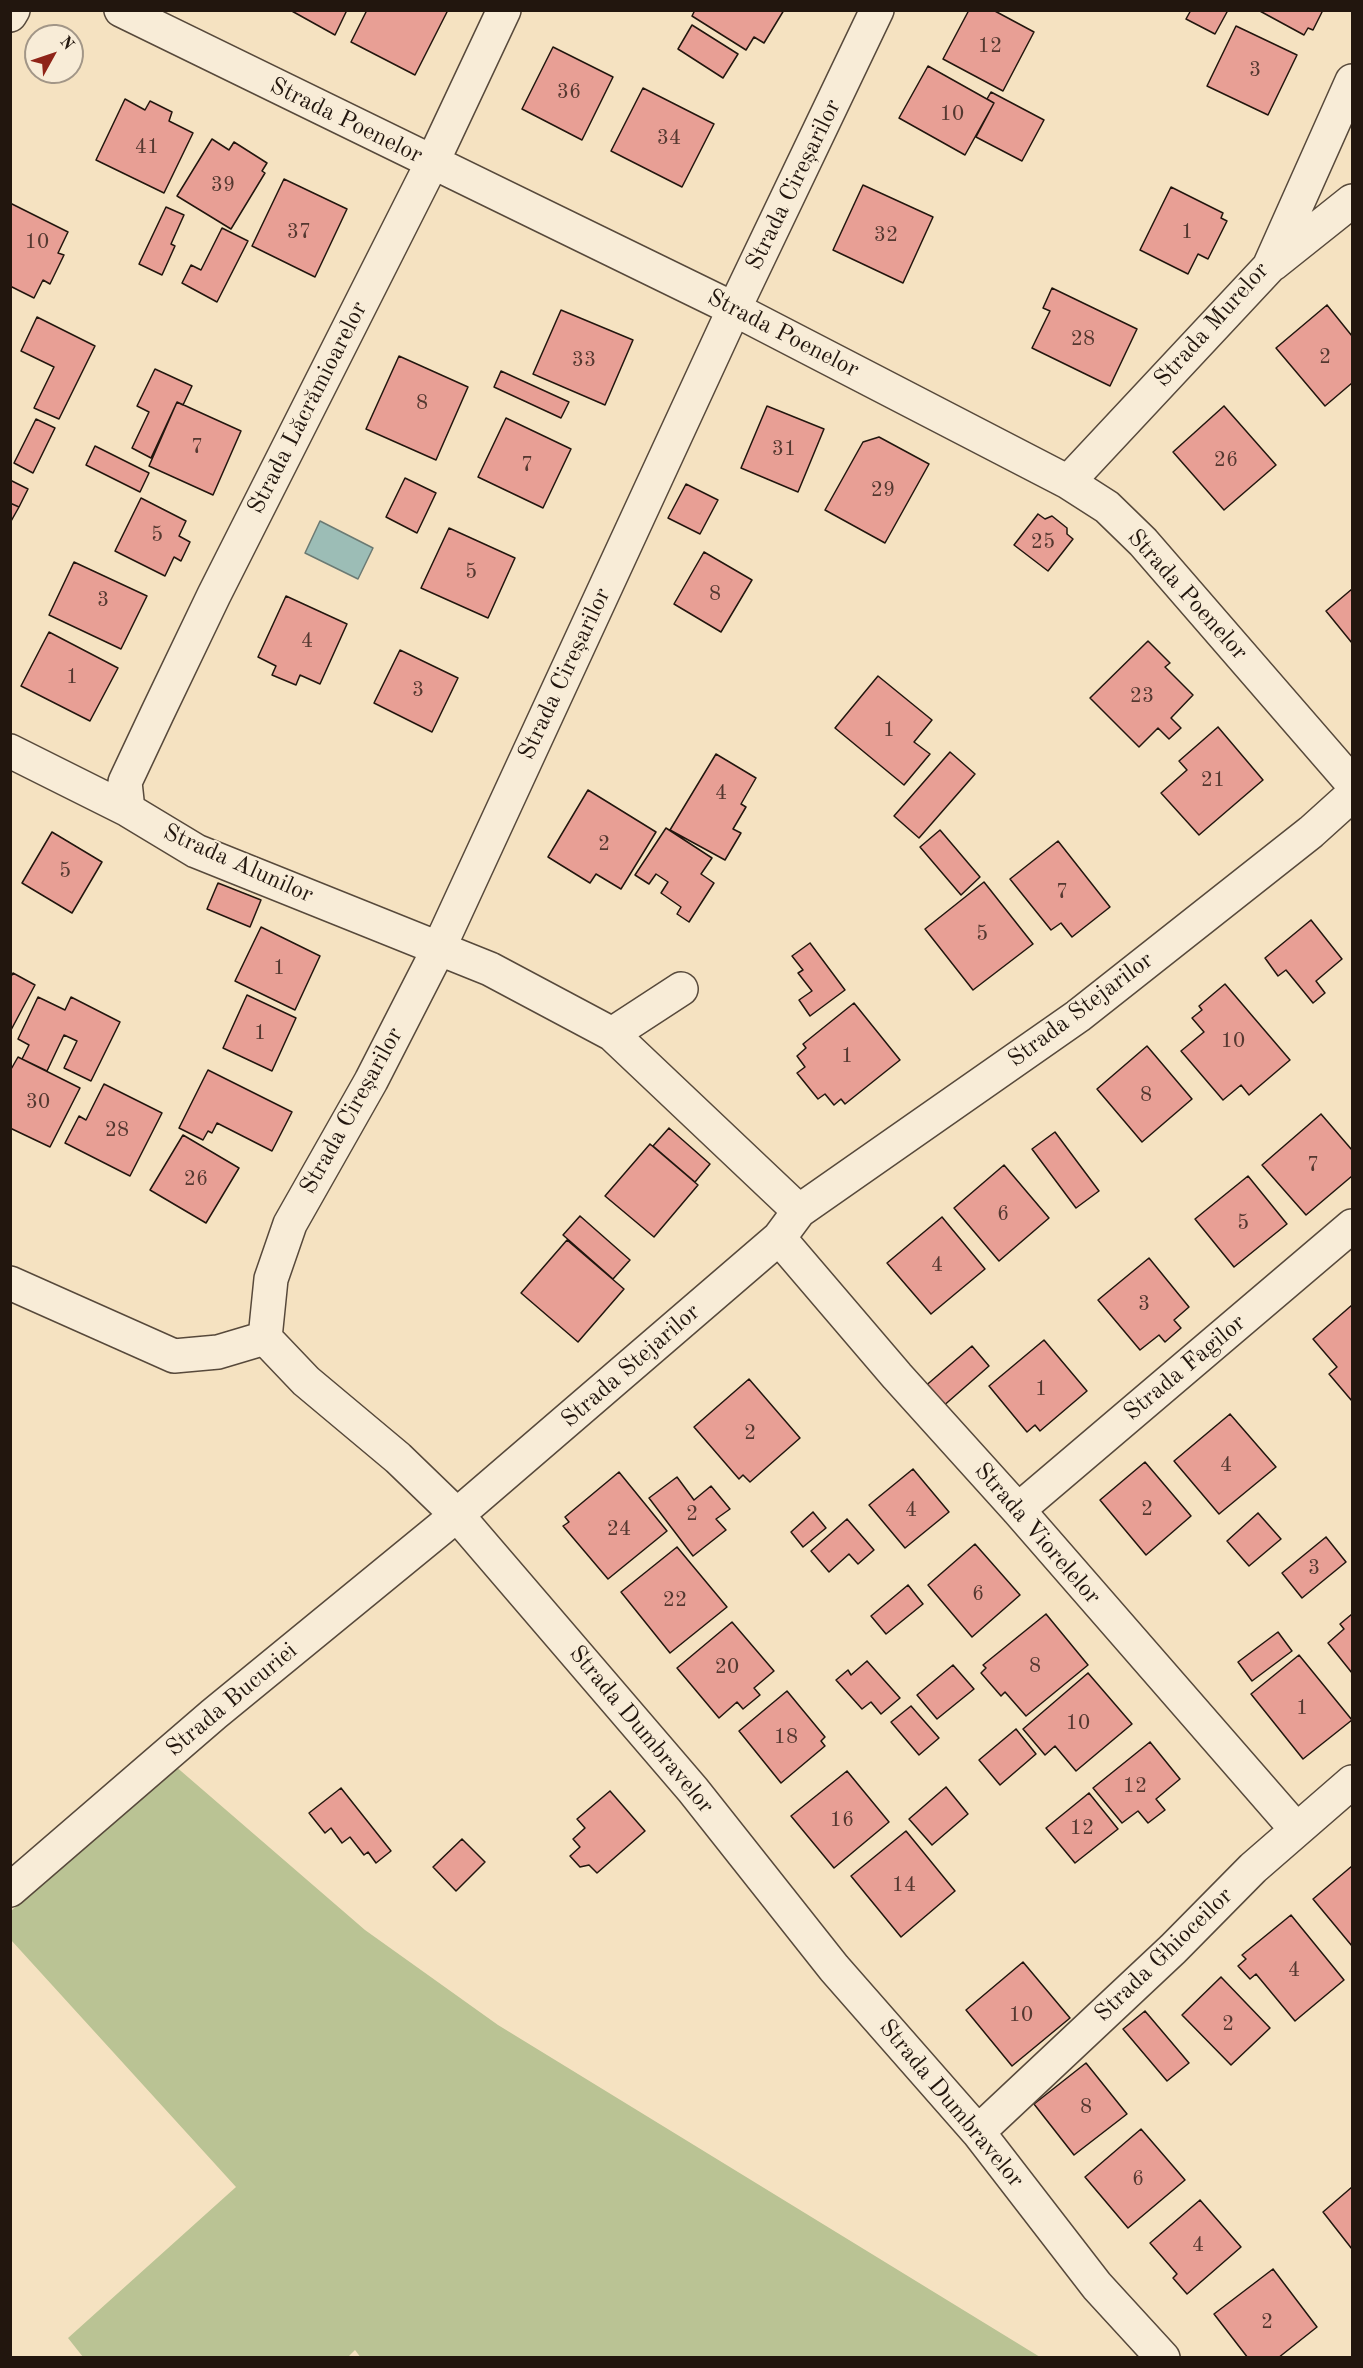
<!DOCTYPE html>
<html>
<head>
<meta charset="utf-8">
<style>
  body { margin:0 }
  #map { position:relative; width:1363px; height:2368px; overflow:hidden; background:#f5e2c1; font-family:"Old Standard TT",serif }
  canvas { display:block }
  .frame { position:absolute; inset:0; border:12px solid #22160e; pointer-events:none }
  .north { position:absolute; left:24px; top:24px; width:60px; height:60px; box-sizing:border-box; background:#f8ecd7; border:2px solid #a29687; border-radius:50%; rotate:50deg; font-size:16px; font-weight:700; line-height:24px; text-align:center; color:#22160e }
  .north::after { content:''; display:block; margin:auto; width:21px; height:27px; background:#8f2418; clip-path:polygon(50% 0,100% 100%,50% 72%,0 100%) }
</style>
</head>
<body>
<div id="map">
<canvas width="1363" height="2368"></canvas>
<div class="frame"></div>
<div class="north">N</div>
</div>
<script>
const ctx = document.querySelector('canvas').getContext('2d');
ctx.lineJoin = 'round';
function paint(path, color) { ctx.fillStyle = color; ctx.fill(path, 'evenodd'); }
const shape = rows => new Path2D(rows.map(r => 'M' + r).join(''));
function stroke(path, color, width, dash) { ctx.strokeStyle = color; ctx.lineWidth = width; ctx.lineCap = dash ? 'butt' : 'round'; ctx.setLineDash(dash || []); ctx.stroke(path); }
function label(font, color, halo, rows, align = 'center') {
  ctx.font = font + ' "Old Standard TT",serif'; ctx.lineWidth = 4.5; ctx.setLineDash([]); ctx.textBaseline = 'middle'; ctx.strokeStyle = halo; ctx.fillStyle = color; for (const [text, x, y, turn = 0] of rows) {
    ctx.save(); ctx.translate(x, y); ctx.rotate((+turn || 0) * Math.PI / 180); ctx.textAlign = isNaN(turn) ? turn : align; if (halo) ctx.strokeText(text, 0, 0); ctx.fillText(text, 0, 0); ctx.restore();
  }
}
const green = shape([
  [174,1765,365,1930,498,2025,1040,2357,361,2358,355,2350,347,2358,83,2357,68,2338,236,2187,11,1940,11,1911]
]);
const water = shape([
  [320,521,373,548,358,579,305,553,320,521]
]);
const building = shape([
  [290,10,347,10,335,35,290,10],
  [367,10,448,10,415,75,351,42,367,10],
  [695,10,784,10,764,43,754,37,746,50,692,16,695,10],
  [969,10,993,10,1034,32,1003,91,943,59,969,10],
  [1191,10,1224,10,1227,12,1215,34,1186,19,1191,10],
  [1258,10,1323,10,1313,30,1308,28,1304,35,1258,10],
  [692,25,738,54,723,78,678,49,692,25],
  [1236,26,1297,55,1268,115,1207,86,1236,26],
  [553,47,613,77,582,140,522,109,553,47],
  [928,66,994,103,965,155,899,118,928,66],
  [643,88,714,124,682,187,611,151,643,88],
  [991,92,1044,120,1022,161,976,137,994,103,987,99,991,92],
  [125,99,145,110,150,101,172,112,169,121,193,133,164,193,96,160,125,99],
  [212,139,229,150,234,142,267,163,262,171,265,173,231,229,177,196,212,139],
  [284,179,347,209,315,277,252,246,284,179],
  [863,185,933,217,903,283,833,250,863,185],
  [1171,187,1223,213,1221,218,1227,221,1208,259,1198,254,1188,274,1140,250,1171,187],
  [10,203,68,232,58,253,64,255,50,284,43,280,34,298,10,286,10,203],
  [166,207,184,215,171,244,175,246,162,275,139,264,166,207],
  [222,228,248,241,217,302,182,283,191,265,201,270,222,228],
  [1052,288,1137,329,1110,386,1032,348,1050,311,1043,308,1052,288],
  [1327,305,1352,336,1352,383,1325,406,1276,348,1327,305],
  [561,310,633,340,605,405,533,374,561,310],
  [37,317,95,346,59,419,34,408,54,367,21,351,37,317],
  [399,356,468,387,436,460,366,429,399,356],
  [155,369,192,386,183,405,177,402,151,458,132,448,149,412,137,406,155,369],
  [501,371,569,402,561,418,494,387,501,371],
  [177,402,241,431,213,495,149,466,177,402],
  [767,406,824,429,798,492,741,468,767,406],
  [1224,406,1276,465,1224,510,1173,452,1224,406],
  [506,418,571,449,543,508,478,477,506,418],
  [36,419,55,428,33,473,14,463,36,419],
  [879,437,929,464,885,543,825,510,863,442,879,437],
  [95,446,149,473,140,492,86,465,95,446],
  [405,478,436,493,417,533,386,517,405,478],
  [10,480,28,489,19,507,10,503,10,480],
  [686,484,718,500,700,534,668,518,686,484],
  [141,498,186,521,179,536,190,542,181,561,174,557,165,576,115,551,141,498],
  [10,503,19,507,10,523,10,503],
  [1038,514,1045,519,1052,516,1067,528,1067,534,1073,539,1048,571,1014,545,1038,514],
  [449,528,515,558,488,618,421,588,449,528],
  [704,552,752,580,721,632,674,604,704,552],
  [74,562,147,596,121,649,49,615,74,562],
  [1352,589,1352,643,1326,611,1352,589],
  [286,596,347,624,320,684,300,675,296,685,272,675,276,666,258,657,286,596],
  [49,632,118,668,90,721,21,686,49,632],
  [1148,641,1170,663,1165,667,1193,695,1171,718,1181,728,1169,739,1158,728,1139,747,1090,698,1148,641],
  [400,650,458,678,432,732,374,703,400,650],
  [878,676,932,720,914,742,930,754,904,785,835,728,878,676],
  [1218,727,1263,780,1199,835,1161,793,1187,770,1179,761,1218,727],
  [950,752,975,774,919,838,894,816,950,752],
  [716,754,756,778,741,804,746,807,733,829,741,833,725,860,670,830,716,754],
  [588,790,656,832,621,889,596,874,590,883,548,857,588,790],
  [666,828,712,858,701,874,714,883,689,922,677,914,681,907,661,893,668,882,656,874,649,884,635,875,666,828],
  [940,830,980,877,961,895,920,847,940,830],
  [52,832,102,862,72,913,22,883,52,832],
  [1058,841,1110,907,1072,937,1061,923,1051,930,1010,879,1058,841],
  [984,882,1033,944,973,990,925,929,984,882],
  [218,883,261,900,250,927,207,909,218,883],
  [1311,920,1342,959,1316,981,1325,993,1313,1003,1286,970,1278,976,1265,958,1311,920],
  [261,927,320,956,295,1010,235,981,261,927],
  [810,943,845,990,810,1016,799,1000,812,991,798,973,803,970,792,956,810,943],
  [13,973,35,985,11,1030,10,978,13,973],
  [1225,984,1290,1060,1249,1095,1241,1085,1223,1100,1181,1051,1204,1032,1192,1018,1202,1010,1199,1006,1225,984],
  [247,995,296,1018,272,1071,223,1048,247,995],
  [38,997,65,1010,71,997,120,1022,91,1081,64,1068,77,1041,64,1035,47,1071,22,1059,29,1045,18,1039,38,997],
  [854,1003,900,1060,845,1104,841,1099,834,1105,825,1094,818,1099,797,1073,805,1067,797,1056,806,1048,803,1044,854,1003],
  [1147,1046,1192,1099,1142,1142,1097,1089,1147,1046],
  [18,1057,80,1088,50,1147,10,1128,10,1071,18,1057],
  [208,1070,292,1112,272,1151,217,1123,212,1133,208,1131,203,1140,179,1128,208,1070],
  [104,1084,162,1113,130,1176,65,1143,79,1116,86,1120,104,1084],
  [1321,1114,1352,1150,1352,1176,1306,1215,1262,1165,1321,1114],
  [669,1128,710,1164,695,1182,653,1146,669,1128],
  [1055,1132,1099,1191,1076,1208,1032,1149,1055,1132],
  [183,1135,239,1168,206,1223,150,1190,183,1135],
  [650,1144,698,1185,654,1237,605,1196,650,1144],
  [1004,1165,1049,1218,999,1261,954,1208,1004,1165],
  [1248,1176,1287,1224,1234,1267,1195,1219,1248,1176],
  [580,1216,630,1260,613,1279,563,1235,580,1216],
  [942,1217,985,1269,931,1314,887,1263,942,1217],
  [567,1240,624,1289,578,1342,521,1293,567,1240],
  [1149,1258,1189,1307,1174,1320,1181,1328,1165,1342,1159,1335,1140,1350,1098,1300,1149,1258],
  [1352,1305,1352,1401,1329,1374,1337,1367,1313,1339,1352,1305],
  [1044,1340,1087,1391,1040,1431,1035,1425,1027,1432,989,1386,1044,1340],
  [972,1346,989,1366,941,1408,923,1388,972,1346],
  [749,1379,800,1438,750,1482,743,1475,739,1479,694,1427,749,1379],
  [1230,1414,1276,1467,1219,1514,1174,1461,1230,1414],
  [1145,1462,1191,1516,1146,1555,1100,1500,1145,1462],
  [913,1469,949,1512,905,1548,869,1505,913,1469],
  [619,1472,667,1531,608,1579,563,1526,569,1522,565,1517,619,1472],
  [677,1477,694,1500,711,1486,730,1509,716,1519,726,1530,693,1556,649,1498,677,1477],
  [813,1512,826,1528,803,1547,791,1532,813,1512],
  [1258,1513,1281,1539,1249,1566,1227,1541,1258,1513],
  [847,1519,874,1550,858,1564,849,1554,829,1572,811,1551,847,1519],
  [1326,1537,1346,1562,1302,1598,1282,1573,1326,1537],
  [975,1544,1020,1595,972,1637,928,1585,975,1544],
  [677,1547,727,1607,670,1653,621,1592,677,1547],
  [908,1585,923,1604,886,1634,871,1616,908,1585],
  [1046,1614,1088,1665,1026,1716,1005,1692,1001,1696,981,1673,986,1668,983,1665,1046,1614],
  [1352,1614,1352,1673,1328,1643,1344,1629,1340,1624,1352,1614],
  [732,1622,774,1671,754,1688,760,1695,743,1709,737,1702,719,1718,677,1668,732,1622],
  [1278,1632,1292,1651,1252,1681,1238,1662,1278,1632],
  [1299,1655,1352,1720,1303,1759,1251,1694,1299,1655],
  [867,1661,900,1698,881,1714,871,1702,862,1709,836,1680,848,1670,851,1675,867,1661],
  [953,1665,974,1689,937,1719,917,1695,953,1665],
  [1088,1673,1132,1724,1076,1771,1055,1746,1045,1755,1023,1729,1088,1673],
  [787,1691,825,1737,821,1741,825,1746,781,1783,739,1731,787,1691],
  [911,1706,939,1738,919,1755,891,1722,911,1706],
  [1016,1729,1036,1754,1000,1785,979,1760,1016,1729],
  [1150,1742,1180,1779,1156,1799,1165,1810,1148,1823,1138,1811,1122,1823,1093,1788,1150,1742],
  [847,1771,889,1822,834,1868,791,1816,847,1771],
  [946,1787,968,1814,932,1845,909,1819,946,1787],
  [341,1788,391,1851,376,1863,368,1852,364,1855,350,1837,342,1843,331,1828,325,1833,309,1813,341,1788],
  [610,1791,645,1831,597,1873,589,1865,580,1867,570,1856,580,1847,573,1839,585,1828,577,1819,610,1791],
  [1089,1793,1118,1829,1075,1863,1046,1828,1089,1793],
  [906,1831,955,1891,901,1937,851,1876,906,1831],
  [462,1839,485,1862,456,1891,433,1867,462,1839],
  [1352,1866,1352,1946,1313,1899,1352,1866],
  [1291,1915,1344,1980,1295,2021,1256,1974,1250,1979,1238,1966,1246,1959,1242,1955,1291,1915],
  [1023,1962,1070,2018,1012,2066,966,2010,1023,1962],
  [1221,1977,1270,2028,1231,2065,1182,2015,1221,1977],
  [1145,2011,1189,2063,1167,2081,1123,2029,1145,2011],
  [1086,2063,1127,2114,1074,2155,1034,2104,1086,2063],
  [1141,2129,1185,2180,1128,2228,1085,2177,1141,2129],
  [1352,2187,1352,2249,1323,2212,1352,2187],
  [1200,2200,1241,2247,1187,2294,1173,2278,1177,2274,1150,2243,1200,2200],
  [1273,2269,1317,2327,1278,2358,1248,2358,1214,2314,1273,2269]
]);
const street = shape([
  [121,10,734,309,1068,482,1107,507,1143,542,1352,783],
  [10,15,13,10],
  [1273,264,1352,201],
  [1068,482,1269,267,1352,81],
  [10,751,128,810,196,851,490,969,612,1034,799,1211],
  [128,810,125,782,157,714,214,595,432,163,504,10],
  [612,1034,681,989],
  [779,1238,897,1376,1018,1510,1296,1829],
  [10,1283,174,1356,218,1352,265,1338],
  [265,1338,271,1279,290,1224,371,1081,438,950,734,309,877,10],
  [265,1338,306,1381,398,1458,457,1515,693,1790,834,1968,978,2132,1097,2286,1163,2358],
  [1018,1510,1352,1226],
  [10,1890,214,1714,457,1515,779,1238,799,1211,1078,1016,1311,832,1352,795],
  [978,2132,1173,1949,1253,1868,1352,1782]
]);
const numberNames = [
  ["12",990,46],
  ["3",1255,70],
  ["36",569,92],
  ["10",952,114],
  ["34",669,138],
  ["41",147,147],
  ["39",223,185],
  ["37",299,232],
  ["1",1187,232],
  ["32",886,235],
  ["10",37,242],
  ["28",1083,339],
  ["2",1325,357],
  ["33",584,360],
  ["8",422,403],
  ["7",197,447],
  ["31",784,449],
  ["26",1226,460],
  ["7",527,465],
  ["29",883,490],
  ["5",157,535],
  ["25",1043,542],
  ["5",471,572],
  ["8",715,594],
  ["3",103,600],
  ["4",307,641],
  ["1",72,677],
  ["3",418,690],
  ["23",1142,696],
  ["1",889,730],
  ["21",1213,780],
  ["4",721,793],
  ["2",604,844],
  ["5",65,871],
  ["7",1062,892],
  ["5",982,934],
  ["1",279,968],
  ["1",260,1033],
  ["10",1233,1041],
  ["1",847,1056],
  ["8",1146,1095],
  ["30",38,1102],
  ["28",117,1130],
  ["7",1313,1165],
  ["26",196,1179],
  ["6",1003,1214],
  ["5",1243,1223],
  ["4",937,1265],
  ["3",1144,1304],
  ["1",1041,1389],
  ["2",750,1433],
  ["4",1226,1465],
  ["2",1147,1509],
  ["4",911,1510],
  ["2",692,1514],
  ["24",619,1529],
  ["3",1314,1568],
  ["6",978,1594],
  ["22",675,1600],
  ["8",1035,1666],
  ["20",727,1667],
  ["1",1302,1708],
  ["10",1078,1723],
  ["18",786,1737],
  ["12",1135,1786],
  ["16",842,1820],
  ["12",1082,1828],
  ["14",904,1885],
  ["4",1294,1970],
  ["10",1021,2015],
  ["2",1228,2024],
  ["8",1086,2107],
  ["6",1138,2179],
  ["4",1198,2245],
  ["2",1267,2322]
];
const streetNames = [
  ["Strada Poenelor",346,121,26],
  ["Strada Cireșarilor",794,185,-64],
  ["Strada Murelor",1212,325,-48],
  ["Strada Poenelor",783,334,27],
  ["Strada Lăcrămioarelor",308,408,-63],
  ["Strada Poenelor",1187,595,48],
  ["Strada Cireșarilor",565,674,-65],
  ["Strada Alunilor",238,864,24],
  ["Strada Stejarilor",1081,1010,-37],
  ["Strada Cireșarilor",352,1111,-61],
  ["Strada Stejarilor",631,1366,-41],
  ["Strada Fagilor",1185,1368,-40],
  ["Strada Viorelelor",1037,1534,49],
  ["Strada Bucuriei",232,1700,-40],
  ["Strada Dumbravelor",641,1730,50],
  ["Strada Ghioceilor",1164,1955,-44],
  ["Strada Dumbravelor",951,2104,50]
];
paint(green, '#bac394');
paint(water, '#9cbdb6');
stroke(water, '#6b7a73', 1.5);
paint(building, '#e89f95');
stroke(building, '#22160e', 1.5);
stroke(street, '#57493b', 36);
stroke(street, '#f8ecd7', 33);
label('21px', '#543830', null, numberNames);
label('24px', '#22160e', '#f8ecd7', streetNames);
</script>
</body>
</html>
